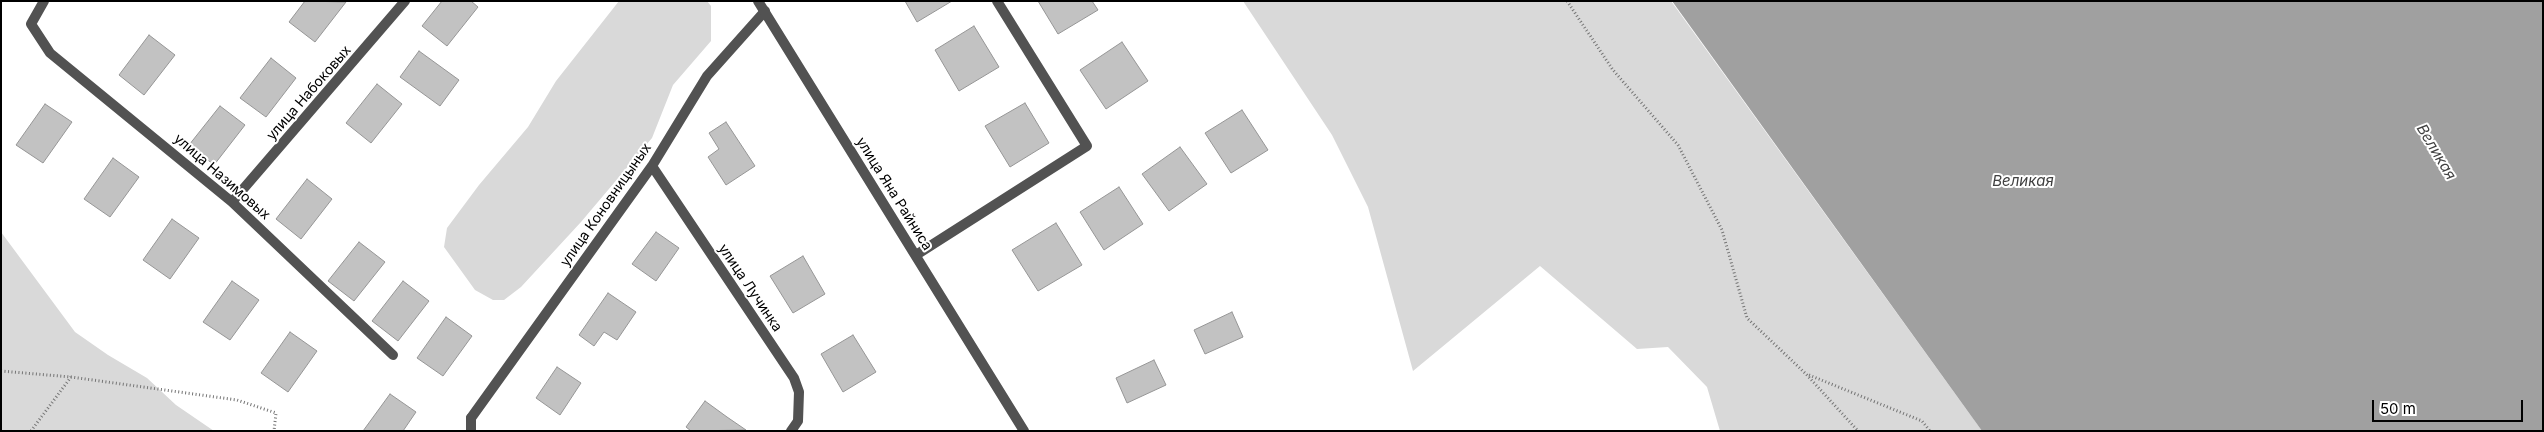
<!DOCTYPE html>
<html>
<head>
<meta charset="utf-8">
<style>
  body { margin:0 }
  #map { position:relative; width:2544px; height:432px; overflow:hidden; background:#fff; font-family:Inter,sans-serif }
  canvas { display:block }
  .frame { position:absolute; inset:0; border:2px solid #000; pointer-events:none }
  .scale { position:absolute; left:2372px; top:400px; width:151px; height:22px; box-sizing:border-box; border:2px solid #000; border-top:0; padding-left:6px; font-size:15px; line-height:18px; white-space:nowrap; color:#000; -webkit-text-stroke:4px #fff; paint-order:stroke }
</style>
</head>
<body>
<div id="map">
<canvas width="2544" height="432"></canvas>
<div class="frame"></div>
<div class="scale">50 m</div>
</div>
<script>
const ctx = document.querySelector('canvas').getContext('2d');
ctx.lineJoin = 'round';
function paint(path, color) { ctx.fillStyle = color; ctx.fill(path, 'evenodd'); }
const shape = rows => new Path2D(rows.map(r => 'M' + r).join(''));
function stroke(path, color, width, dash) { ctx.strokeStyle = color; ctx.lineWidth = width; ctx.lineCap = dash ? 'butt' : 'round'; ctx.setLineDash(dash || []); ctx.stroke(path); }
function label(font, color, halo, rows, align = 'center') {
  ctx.font = font + ' Inter,sans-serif'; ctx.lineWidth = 4; ctx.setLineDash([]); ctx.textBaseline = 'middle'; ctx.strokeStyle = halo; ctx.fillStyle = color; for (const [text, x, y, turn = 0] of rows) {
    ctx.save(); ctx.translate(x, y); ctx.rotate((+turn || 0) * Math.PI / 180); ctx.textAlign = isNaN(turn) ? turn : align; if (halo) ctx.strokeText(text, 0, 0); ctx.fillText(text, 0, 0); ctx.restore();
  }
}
const green = shape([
  [619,1,707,1,711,6,711,41,673,85,652,138,581,222,521,287,504,300,493,300,475,290,444,247,447,228,479,185,528,127,556,81],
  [1243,1,1671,1,1982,431,1720,431,1707,387,1668,347,1637,349,1540,266,1413,371,1368,207,1332,135],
  [1,232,75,332,108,355,147,378,176,405,214,431,1,431]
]);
const water = shape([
  [1672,1,2543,1,2543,431,1982,431]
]);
const building = shape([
  [305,1,346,2,315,42,289,22,305,1],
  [442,1,471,1,478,7,447,46,422,26,442,1],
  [905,1,952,1,917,22,905,1],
  [1038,1,1092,1,1098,10,1058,34,1038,1],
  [974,26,999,67,959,91,935,50,974,26],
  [149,35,175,55,144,95,119,75,149,35],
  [1122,42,1148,81,1106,109,1080,70,1122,42],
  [419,51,459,80,440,106,400,77,419,51],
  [271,58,296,78,266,117,240,98,271,58],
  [377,84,402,104,371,143,346,123,377,84],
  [1025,103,1049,143,1010,167,985,126,1025,103],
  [45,104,72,122,43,163,16,145,45,104],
  [220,106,245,125,214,165,189,145,220,106],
  [1242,110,1268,150,1231,173,1205,133,1242,110],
  [726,122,755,166,726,185,708,157,719,149,709,133,726,122],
  [1180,147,1207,184,1169,211,1142,174,1180,147],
  [113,158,139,177,110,217,84,199,113,158],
  [307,179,332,199,301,239,276,219,307,179],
  [1119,187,1143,224,1104,250,1080,212,1119,187],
  [172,219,199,238,170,279,143,260,172,219],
  [1056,223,1082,265,1038,291,1012,250,1056,223],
  [656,232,679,248,656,281,632,264,656,232],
  [359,242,385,262,354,301,328,281,359,242],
  [803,256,825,294,793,313,770,276,803,256],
  [232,281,259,300,230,340,203,322,232,281],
  [403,281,429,301,398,341,372,321,403,281],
  [608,293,636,312,617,340,604,332,594,346,579,335,608,293],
  [1232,312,1243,337,1205,354,1194,330,1232,312],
  [446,317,472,336,443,376,417,358,446,317],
  [290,332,317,351,288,392,261,373,290,332],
  [853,335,876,372,843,392,821,354,853,335],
  [1154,360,1166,385,1127,403,1116,378,1154,360],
  [557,367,581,383,560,415,536,398,557,367],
  [390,394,416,412,403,431,363,431,390,394],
  [705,401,727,417,746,430,691,431,686,427,705,401]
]);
const path = shape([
  [1567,1,1613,70,1678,145,1722,230,1747,318,1806,374,1858,431],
  [1,371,71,377,237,400,276,413,274,431],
  [1809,375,1922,421,1930,431],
  [31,431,71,377]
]);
const service = shape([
  [471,431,471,418]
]);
const minor = shape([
  [44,1,31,24,50,53,232,202,393,355],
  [652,166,794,378,799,392,798,421,791,431],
  [232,202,405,1],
  [916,255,1087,146,997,1],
  [471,418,652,166,707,76,765,11]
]);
const tertiary = shape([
  [758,1,1024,431]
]);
const streetNames = [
  ["улица Набоковых",309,93,-49],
  ["улица Назимовых",222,177,41],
  ["улица Яна Райниса",894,194,58],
  ["улица Коновницыных",606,205,-55],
  ["улица Лучинка",750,288,56]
];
const waterNames = [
  ["Великая",2436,152,59],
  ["Великая",2023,181]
];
paint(green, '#d9d9d9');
paint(water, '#a0a0a0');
paint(building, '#c2c2c2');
stroke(building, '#969696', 1);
stroke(path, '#747474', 3, [1, 2.5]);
stroke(service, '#525252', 10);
stroke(minor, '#525252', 10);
stroke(tertiary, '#525252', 10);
label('14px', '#000', '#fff', streetNames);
label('italic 15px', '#414141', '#fff', waterNames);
</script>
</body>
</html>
